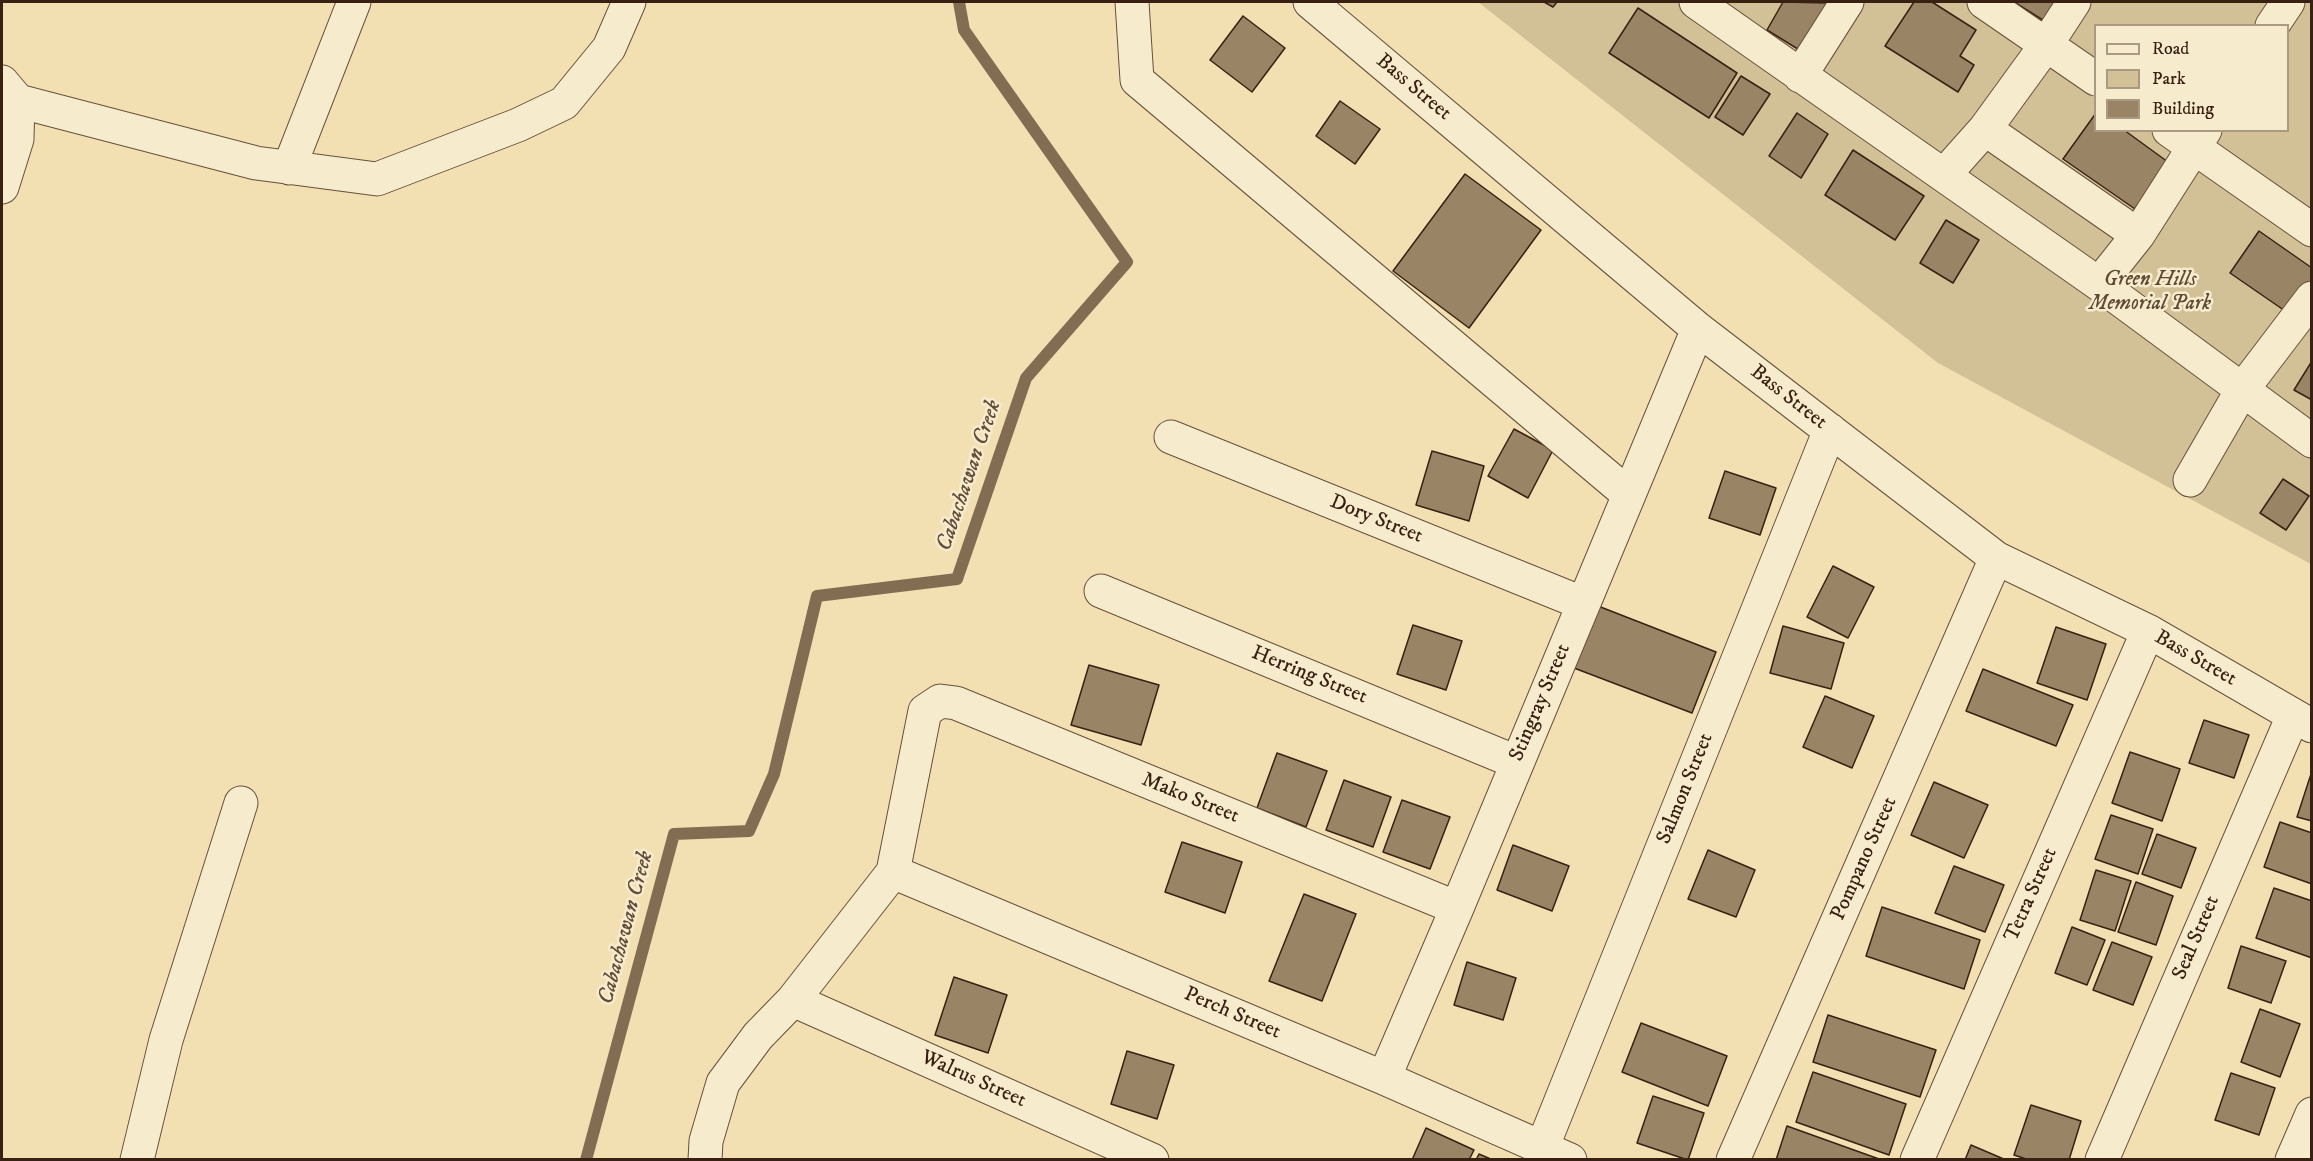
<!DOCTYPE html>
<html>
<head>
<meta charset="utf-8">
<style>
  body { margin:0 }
  #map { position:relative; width:2313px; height:1161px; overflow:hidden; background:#f2e0b2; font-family:"IM FELL DW Pica",serif }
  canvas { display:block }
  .frame { position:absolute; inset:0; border:3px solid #382113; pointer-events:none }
  .legend { position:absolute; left:2094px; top:24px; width:195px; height:108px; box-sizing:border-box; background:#f7ebcd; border:2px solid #ab9a83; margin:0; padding:8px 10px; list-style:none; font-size:18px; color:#382113 }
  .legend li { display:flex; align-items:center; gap:12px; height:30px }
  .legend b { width:30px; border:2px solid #ab9a83 }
</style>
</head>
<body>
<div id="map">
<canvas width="2313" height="1161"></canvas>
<div class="frame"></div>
<ul class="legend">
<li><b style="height:8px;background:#f7ebcd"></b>Road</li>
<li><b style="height:16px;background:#d2c097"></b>Park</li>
<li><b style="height:16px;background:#998466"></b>Building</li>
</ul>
</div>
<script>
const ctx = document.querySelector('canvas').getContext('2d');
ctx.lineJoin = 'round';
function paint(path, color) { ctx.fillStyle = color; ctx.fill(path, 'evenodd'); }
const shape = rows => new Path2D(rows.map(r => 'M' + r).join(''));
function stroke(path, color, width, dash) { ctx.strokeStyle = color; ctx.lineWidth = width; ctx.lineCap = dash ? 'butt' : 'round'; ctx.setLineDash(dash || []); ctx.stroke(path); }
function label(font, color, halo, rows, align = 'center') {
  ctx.font = font + ' "IM FELL DW Pica",serif'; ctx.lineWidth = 5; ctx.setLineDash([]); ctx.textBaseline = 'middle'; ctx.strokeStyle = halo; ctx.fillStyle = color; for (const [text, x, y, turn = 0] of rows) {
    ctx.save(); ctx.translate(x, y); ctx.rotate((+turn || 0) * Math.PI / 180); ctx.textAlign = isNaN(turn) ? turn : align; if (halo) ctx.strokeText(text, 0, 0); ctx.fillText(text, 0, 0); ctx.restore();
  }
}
const green = shape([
  [1478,2,2311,2,2311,564,1938,363],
  [2096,26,2288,26,2288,130,2096,130]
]);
const stream = shape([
  [586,1160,674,834,749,831,774,774,817,596,957,579,1026,378,1127,262,964,30,959,2]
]);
const building = shape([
  [1544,2,1557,2,1553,7,1544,2],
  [1783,2,1829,3,1801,51,1767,30,1783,2],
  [1914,2,1932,2,1976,30,1960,56,1974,65,1958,92,1885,46,1914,2],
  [2014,2,2060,2,2046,22,2014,2],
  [1638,8,1737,73,1709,118,1609,53,1638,8],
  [1243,16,1285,48,1252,92,1210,60,1243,16],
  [1741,76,1770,94,1743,135,1715,117,1741,76],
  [1340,101,1380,129,1355,164,1316,136,1340,101],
  [1797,113,1828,134,1801,178,1769,156,1797,113],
  [2096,113,2096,130,2124,130,2168,162,2135,209,2063,159,2096,113],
  [1853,150,1924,196,1895,240,1825,195,1853,150],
  [1465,174,1541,230,1469,328,1393,271,1465,174],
  [1946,220,1979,240,1953,283,1920,263,1946,220],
  [2259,231,2312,268,2312,280,2288,313,2230,273,2259,231],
  [2312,361,2312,400,2294,390,2312,361],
  [1514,429,1553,450,1528,498,1488,476,1514,429],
  [1432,451,1484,466,1469,521,1416,505,1432,451],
  [1725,471,1776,488,1760,535,1709,518,1725,471],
  [2283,479,2309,496,2286,530,2260,513,2283,479],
  [1833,566,1874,587,1848,638,1807,617,1833,566],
  [1598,606,1716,652,1692,713,1574,668,1598,606],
  [1413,625,1462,641,1446,690,1397,674,1413,625],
  [1783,626,1844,643,1831,689,1770,673,1783,626],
  [2056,627,2106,644,2087,700,2037,683,2056,627],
  [1089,665,1159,685,1141,745,1071,725,1089,665],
  [1983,669,2073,705,2056,746,1966,711,1983,669],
  [1825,696,1874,716,1852,768,1803,747,1825,696],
  [2204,720,2249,735,2234,778,2189,763,2204,720],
  [2130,752,2180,769,2162,821,2112,803,2130,752],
  [1277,753,1327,771,1306,827,1257,808,1277,753],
  [2311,774,2312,774,2312,821,2297,817,2311,774],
  [1344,780,1391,797,1373,847,1326,830,1344,780],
  [1934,782,1988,805,1964,858,1911,835,1934,782],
  [1402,800,1450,817,1430,869,1383,852,1402,800],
  [2111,815,2153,829,2138,874,2095,859,2111,815],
  [2280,822,2312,833,2312,884,2264,867,2280,822],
  [2157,834,2196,848,2181,888,2142,874,2157,834],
  [1182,842,1242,862,1225,913,1165,892,1182,842],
  [1513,845,1569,866,1552,911,1497,890,1513,845],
  [1708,850,1755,870,1736,917,1688,899,1708,850],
  [1954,866,2004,885,1985,932,1935,913,1954,866],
  [2096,870,2131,881,2115,931,2080,920,2096,870],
  [2136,882,2173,896,2156,945,2118,932,2136,882],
  [2274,888,2312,901,2312,958,2256,938,2274,888],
  [1304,894,1356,914,1322,1001,1269,981,1304,894],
  [1882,907,1980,940,1964,989,1866,956,1882,907],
  [2072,927,2105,940,2087,985,2055,973,2072,927],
  [2112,942,2152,957,2133,1005,2093,990,2112,942],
  [2241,946,2286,961,2271,1003,2228,988,2241,946],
  [1467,962,1516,978,1503,1020,1454,1005,1467,962],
  [954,977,1007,995,988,1053,935,1035,954,977],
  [2260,1009,2300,1024,2280,1077,2241,1062,2260,1009],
  [1828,1015,1936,1050,1920,1097,1813,1062,1828,1015],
  [1641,1023,1727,1056,1708,1106,1622,1072,1641,1023],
  [1127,1051,1174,1065,1157,1119,1111,1104,1127,1051],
  [1813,1072,1906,1104,1889,1155,1796,1122,1813,1072],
  [2231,1073,2275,1088,2259,1135,2215,1120,2231,1073],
  [1653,1096,1704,1113,1688,1160,1637,1143,1653,1096],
  [2031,1105,2081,1121,2069,1160,2029,1160,2014,1155,2031,1105],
  [1787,1126,1879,1159,1776,1160,1787,1126],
  [1426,1128,1474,1150,1469,1160,1412,1160,1426,1128],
  [1971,1145,2006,1160,1965,1160,1971,1145],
  [1479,1154,1493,1160,1476,1160,1479,1154]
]);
const minor = shape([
  [1132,2,1137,80,1628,494],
  [1310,2,1698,329,1996,558,2148,631,2312,726],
  [1696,2,2099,284,2312,441],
  [1984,2,2096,79],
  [2272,26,2288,2],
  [1800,76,1847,2],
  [2,82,18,101,17,139,2,187],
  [18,101,256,163,377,179,518,125,564,103,609,48,629,2],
  [1985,129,2138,235],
  [2169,130,2312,230],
  [289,168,354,2],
  [1944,175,1985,129,2046,45,2074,2],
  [2099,284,2138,235,2205,130],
  [1171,437,1582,603],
  [2190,480,2242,390,2312,298],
  [1101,591,1516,762],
  [893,872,1384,1078,1570,1160],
  [793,1000,1152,1160],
  [1384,1078,1457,908,1698,329],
  [1542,1148,1830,430],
  [137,1160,166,1040,241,803],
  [705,1160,706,1141,723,1083,758,1036,793,1000,893,872,925,711,940,701,956,703,1457,908],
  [1733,1160,1996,558],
  [1917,1160,2148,631],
  [2102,1160,2293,716],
  [2292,1160,2312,1114]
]);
const streetNames = [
  ["Bass Street",1413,88,40],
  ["Bass Street",1788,398,38],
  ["Dory Street",1376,520,22],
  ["Bass Street",2195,659,30],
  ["Herring Street",1309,676,22],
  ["Stingray Street",1541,703,-67],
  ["Salmon Street",1686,789,-68],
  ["Mako Street",1190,799,22],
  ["Pompano Street",1865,859,-66],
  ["Tetra Street",2032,895,-66],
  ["Seal Street",2197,938,-67],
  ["Perch Street",1232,1014,23],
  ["Walrus Street",973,1080,24]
];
const parkNames = [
  ["Green Hills",2150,281],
  ["Memorial Park",2150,305]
];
const waterNames = [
  ["Cabachawan Creek",970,476,-71],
  ["Cabachawan Creek",627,928,-75]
];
paint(green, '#d2c097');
stroke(stream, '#826d52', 12);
paint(building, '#998466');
stroke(building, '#382113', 1.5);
stroke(minor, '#66513b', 35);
stroke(minor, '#f7ebcd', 33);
label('21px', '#382113', '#f7ebcd', streetNames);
label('italic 21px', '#5e4934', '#f7ebcd', parkNames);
label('italic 22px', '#634d38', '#f7ebcd', waterNames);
</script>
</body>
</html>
